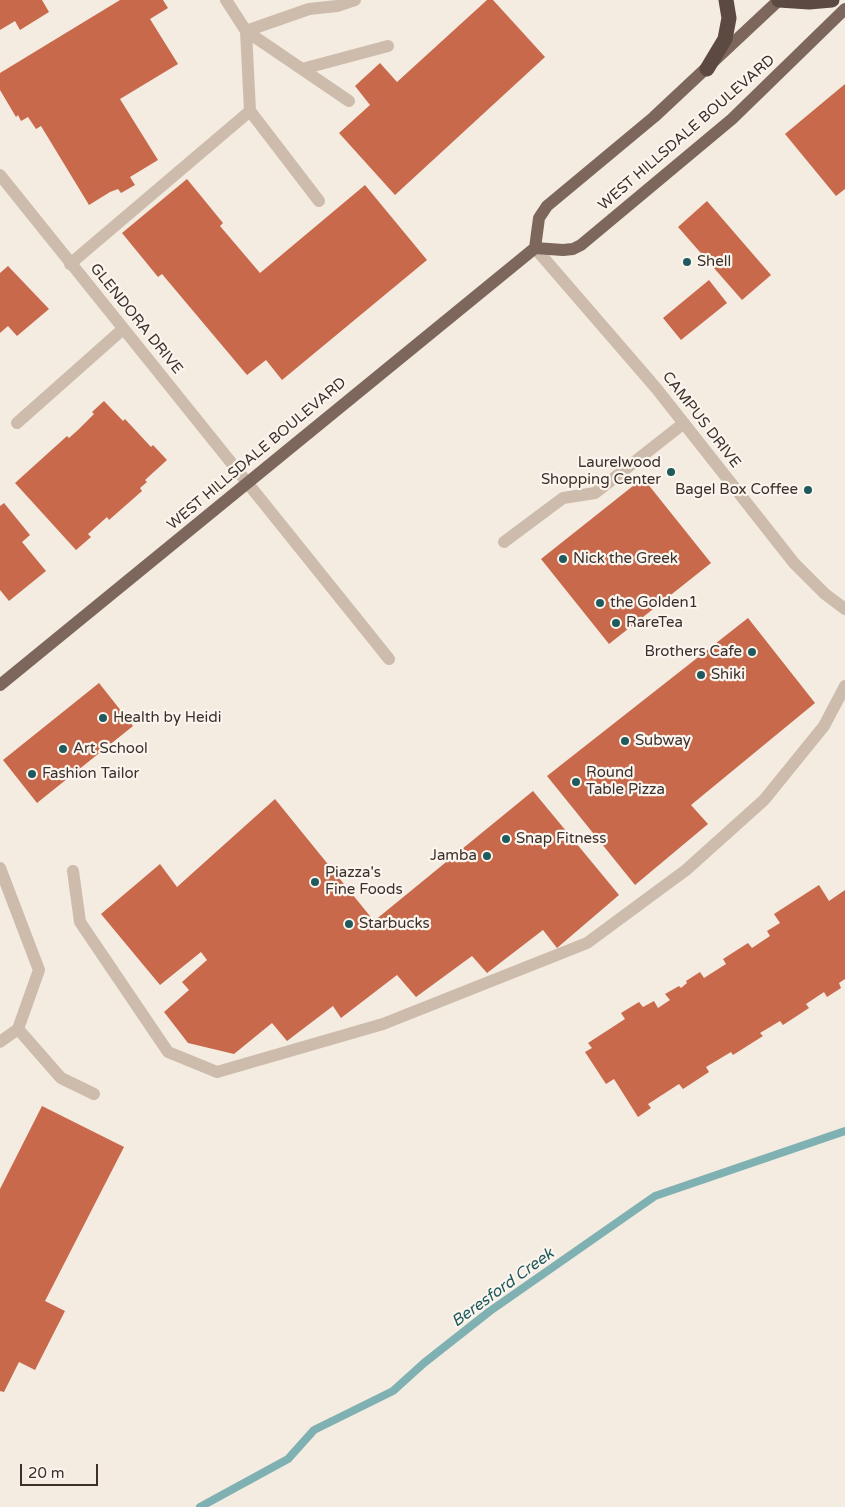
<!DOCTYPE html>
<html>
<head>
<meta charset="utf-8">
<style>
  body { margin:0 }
  #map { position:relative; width:845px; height:1507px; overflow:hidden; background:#f4ebe1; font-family:"Varela Round",sans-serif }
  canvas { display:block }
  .scale { position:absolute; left:20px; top:1464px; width:78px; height:22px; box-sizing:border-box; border:2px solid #3b302b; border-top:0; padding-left:6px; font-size:15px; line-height:18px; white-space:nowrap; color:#3b302b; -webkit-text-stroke:4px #fbf5ee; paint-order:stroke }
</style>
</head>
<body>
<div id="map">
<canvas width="845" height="1507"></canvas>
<div class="scale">20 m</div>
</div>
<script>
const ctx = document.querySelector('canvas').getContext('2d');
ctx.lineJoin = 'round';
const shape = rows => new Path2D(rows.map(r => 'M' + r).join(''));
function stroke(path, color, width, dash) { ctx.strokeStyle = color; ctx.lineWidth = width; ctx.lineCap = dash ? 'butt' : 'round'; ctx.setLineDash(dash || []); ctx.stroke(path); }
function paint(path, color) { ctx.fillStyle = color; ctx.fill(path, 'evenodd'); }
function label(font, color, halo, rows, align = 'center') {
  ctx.font = font + ' "Varela Round",sans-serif'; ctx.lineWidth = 4.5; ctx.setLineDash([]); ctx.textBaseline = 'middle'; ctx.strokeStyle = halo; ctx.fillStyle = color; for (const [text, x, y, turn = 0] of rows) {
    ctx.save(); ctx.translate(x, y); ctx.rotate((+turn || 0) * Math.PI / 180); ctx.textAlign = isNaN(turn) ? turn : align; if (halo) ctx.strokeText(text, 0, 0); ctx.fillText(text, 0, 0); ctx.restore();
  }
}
const stream = shape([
  [200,1507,288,1459,314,1430,393,1391,424,1363,490,1311,655,1196,845,1131]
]);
const building = shape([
  [0,0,42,0,49,12,20,30,15,21,0,30],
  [120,0,163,0,168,8,150,19,178,64,120,99,158,160,130,177,135,185,121,193,118,189,110,192,89,205,41,126,36,129,28,117,21,121,18,115,16,117,0,90,0,73],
  [487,0,493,0,545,57,395,195,339,133,370,105,355,86,380,63,397,82],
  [845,84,845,189,836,196,785,134],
  [187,179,223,223,220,226,260,273,365,185,427,260,282,380,266,360,247,375,162,274,158,277,122,233],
  [707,201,771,275,742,300,678,227],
  [8,266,49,309,17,336,8,326,0,333,0,273],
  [709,280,727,303,681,340,663,318],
  [104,401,123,421,125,419,151,447,153,445,167,460,145,480,147,482,140,488,142,491,109,520,107,517,88,534,91,537,76,550,15,483,67,436,69,438,78,430,94,414,92,412],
  [643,478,711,563,609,644,541,559],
  [4,503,30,535,22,542,46,571,9,601,0,590,0,506],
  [748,618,815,703,691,805,708,824,635,885,547,776],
  [99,683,133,726,37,803,3,760],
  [533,791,619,895,557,948,543,930,487,973,472,956,416,997,397,975,341,1018,333,1006,287,1041,272,1023,234,1054,188,1043,164,1012,189,990,182,982,207,960,201,952,160,985,101,914,160,864,177,887,275,799,374,921],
  [819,885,829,901,845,890,845,979,839,983,841,988,827,997,824,992,806,1004,809,1008,783,1025,780,1021,760,1033,763,1036,733,1055,731,1052,706,1067,709,1072,683,1089,679,1084,648,1104,651,1108,638,1117,614,1079,606,1084,585,1052,592,1048,588,1043,625,1019,621,1013,639,1002,643,1007,654,1001,658,1008,670,1000,665,994,679,986,681,988,687,983,686,981,700,972,704,978,726,964,723,959,748,943,752,948,770,936,767,931,780,923,774,914],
  [42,1106,124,1147,45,1301,65,1311,35,1370,19,1362,4,1392,0,1391,0,1189]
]);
const minor = shape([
  [226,0,246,31,349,101],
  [246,31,309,9,337,6,355,0],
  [246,31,250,111],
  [302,69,388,46],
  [0,175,389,659],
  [535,248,656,388,794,563,825,594,845,609],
  [70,264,250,111,319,201],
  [17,423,123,329],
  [504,542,563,498,595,493,684,423],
  [0,868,39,970,18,1029,0,1042],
  [73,871,80,922,168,1052,217,1072,383,1024,587,943,686,870,764,800,824,726,845,686],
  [18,1029,61,1078,94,1094]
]);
const major = shape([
  [535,248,563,250,573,249,581,245,732,119,845,9],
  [0,685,535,248,539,218,547,206,654,117,779,0]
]);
const highway = shape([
  [779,0,809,2,832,0],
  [707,69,725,39,729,18,726,0]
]);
const markers = [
  [687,262,5,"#1f5a5e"],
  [671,472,5,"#1f5a5e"],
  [808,490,5,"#1f5a5e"],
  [563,559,5,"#1f5a5e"],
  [600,603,5,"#1f5a5e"],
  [616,623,5,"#1f5a5e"],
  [752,652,5,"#1f5a5e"],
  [701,675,5,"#1f5a5e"],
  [103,718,5,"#1f5a5e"],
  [625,741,5,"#1f5a5e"],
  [63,749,5,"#1f5a5e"],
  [32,774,5,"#1f5a5e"],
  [576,782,5,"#1f5a5e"],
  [506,839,5,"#1f5a5e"],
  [487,856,5,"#1f5a5e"],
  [315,882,5,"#1f5a5e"],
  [349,924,5,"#1f5a5e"]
];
const streetNames = [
  ["WEST HILLSDALE BOULEVARD",687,133,-41],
  ["GLENDORA DRIVE",136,319,51],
  ["CAMPUS DRIVE",701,420,52],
  ["WEST HILLSDALE BOULEVARD",257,454,-40]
];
const poiNames = [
  ["Shell",697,262],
  ["Laurelwood",661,463,"right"],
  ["Shopping Center",661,480,"right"],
  ["Bagel Box Coffee",798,490,"right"],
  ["Nick the Greek",573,559],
  ["the Golden1",610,603],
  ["RareTea",626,623],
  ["Brothers Cafe",742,652,"right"],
  ["Shiki",711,675],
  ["Health by Heidi",113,718],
  ["Subway",635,741],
  ["Art School",73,749],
  ["Round",586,773],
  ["Table Pizza",586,790],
  ["Fashion Tailor",42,774],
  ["Snap Fitness",516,839],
  ["Jamba",477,856,"right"],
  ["Piazza's",325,873],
  ["Fine Foods",325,890],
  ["Starbucks",359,924]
];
const waterNames = [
  ["Beresford Creek",503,1288,-36]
];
stroke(stream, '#7fb0b2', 8);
paint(building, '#c8694b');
stroke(minor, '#cdbbac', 12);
stroke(major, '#7d675c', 12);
stroke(highway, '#5c4a42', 15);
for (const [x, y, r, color] of markers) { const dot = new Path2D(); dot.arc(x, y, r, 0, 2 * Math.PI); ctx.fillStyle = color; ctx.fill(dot); stroke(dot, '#fbf5ee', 2); }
label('15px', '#3b302b', '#fbf5ee', streetNames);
label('15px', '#3b302b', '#fbf5ee', poiNames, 'left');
label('italic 16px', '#1f5a5e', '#fbf5ee', waterNames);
</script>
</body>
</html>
